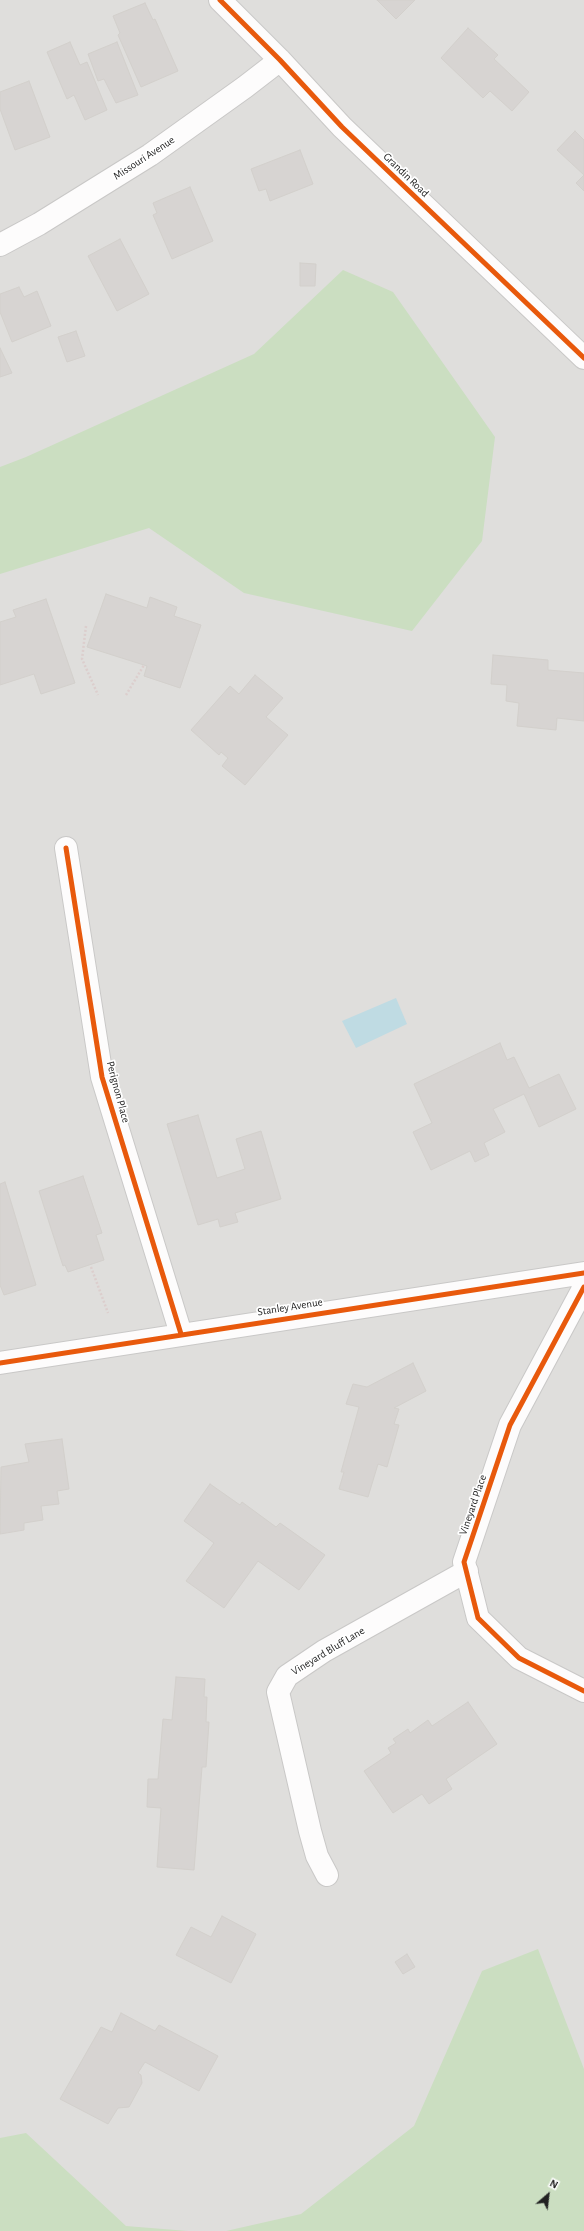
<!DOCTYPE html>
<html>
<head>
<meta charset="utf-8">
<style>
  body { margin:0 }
  #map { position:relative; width:584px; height:2231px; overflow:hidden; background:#f0eeeb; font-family:"Alegreya Sans",sans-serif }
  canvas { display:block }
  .north { position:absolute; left:528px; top:2175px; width:40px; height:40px; -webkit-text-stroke:3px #fff; paint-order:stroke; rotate:28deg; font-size:11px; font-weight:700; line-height:16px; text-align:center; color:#222 }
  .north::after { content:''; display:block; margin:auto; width:14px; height:18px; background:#222; clip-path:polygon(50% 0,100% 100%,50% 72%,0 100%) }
</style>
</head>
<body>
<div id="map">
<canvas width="584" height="2231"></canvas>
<div class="north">N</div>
</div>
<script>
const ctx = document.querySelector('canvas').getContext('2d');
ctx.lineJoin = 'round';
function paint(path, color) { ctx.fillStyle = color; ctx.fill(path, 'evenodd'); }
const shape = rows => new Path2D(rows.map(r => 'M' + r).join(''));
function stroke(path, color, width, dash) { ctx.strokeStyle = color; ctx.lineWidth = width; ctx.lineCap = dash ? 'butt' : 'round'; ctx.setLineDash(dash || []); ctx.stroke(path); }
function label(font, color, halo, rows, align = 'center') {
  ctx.font = font + ' "Alegreya Sans",sans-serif'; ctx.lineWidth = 3.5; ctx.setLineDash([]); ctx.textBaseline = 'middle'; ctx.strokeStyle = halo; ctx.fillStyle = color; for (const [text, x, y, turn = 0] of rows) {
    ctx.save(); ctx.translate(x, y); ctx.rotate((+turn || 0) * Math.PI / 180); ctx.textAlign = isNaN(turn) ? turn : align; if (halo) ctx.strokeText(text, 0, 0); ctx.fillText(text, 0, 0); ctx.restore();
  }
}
const residential = shape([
  [0,0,584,0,584,2231,0,2231]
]);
const forest = shape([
  [343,270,393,292,495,437,482,541,412,631,244,593,149,528,0,574,0,467,26,457,254,354],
  [538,1949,584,2069,584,2231,226,2231,301,2214,414,2126,482,1971],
  [26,2133,126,2226,188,2231,0,2231,0,2138]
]);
const water = shape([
  [396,998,407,1024,356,1048,342,1021]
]);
const building = shape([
  [377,0,415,0,396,19,377,0],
  [145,3,153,20,155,19,178,71,141,87,118,35,120,33,113,16,145,3],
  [468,28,498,55,494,59,529,92,512,111,490,91,483,98,441,58,468,28],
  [70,42,80,65,87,62,107,110,85,120,74,95,67,99,47,52,70,42],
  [117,42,138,95,116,103,104,79,98,81,88,54,117,42],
  [29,81,50,137,15,150,0,109,0,92,29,81],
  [575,131,584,140,584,191,576,183,584,175,557,150,575,131],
  [300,150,313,184,270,201,266,189,259,191,251,169,300,150],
  [190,187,213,241,172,259,153,215,157,213,153,203,190,187],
  [120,239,149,294,117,311,88,256,120,239],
  [300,263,316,264,315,286,300,286,300,263],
  [19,287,24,297,37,291,51,326,12,342,0,312,0,294,19,287],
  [76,331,85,356,67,362,58,337,76,331],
  [0,348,12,373,0,377,0,348],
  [106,594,147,608,150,597,177,607,174,616,201,625,180,688,144,676,147,666,87,647,106,594],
  [46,599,75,683,41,694,34,674,0,685,0,622,16,617,13,610,46,599],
  [493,655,548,660,548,670,584,673,584,721,557,718,556,730,517,726,519,703,506,701,507,685,491,684,493,655],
  [255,675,283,698,266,717,288,735,245,785,222,766,228,758,221,752,219,755,191,730,230,686,239,694,255,675],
  [500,1043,507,1060,514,1057,529,1088,559,1074,576,1109,539,1127,524,1094,493,1109,505,1132,484,1143,489,1155,475,1162,470,1151,431,1170,413,1132,432,1123,414,1084,500,1043],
  [198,1115,217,1178,245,1169,236,1139,261,1131,281,1199,235,1213,238,1222,220,1227,218,1219,198,1225,167,1124,198,1115],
  [83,1176,102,1233,96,1235,104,1260,68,1272,65,1265,63,1266,39,1191,83,1176],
  [5,1182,36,1285,4,1295,0,1285,0,1184,5,1182],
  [413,1363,426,1391,394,1408,399,1409,394,1424,399,1425,387,1467,378,1464,368,1497,339,1489,344,1472,341,1472,359,1407,346,1404,353,1384,367,1387,413,1363],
  [62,1439,69,1489,57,1491,59,1504,41,1506,43,1520,24,1523,24,1530,0,1534,1,1467,29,1462,25,1444,62,1439],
  [210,1484,240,1505,242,1502,276,1527,280,1523,325,1555,299,1590,258,1561,224,1608,186,1581,214,1543,184,1521,210,1484],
  [176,1677,205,1679,204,1697,207,1697,206,1722,209,1722,206,1767,202,1767,194,1870,157,1867,161,1808,147,1807,148,1779,158,1779,163,1719,172,1720,176,1677],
  [468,1702,497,1744,446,1779,452,1789,429,1804,422,1794,393,1813,364,1771,391,1753,388,1748,396,1743,393,1739,408,1729,410,1733,428,1720,432,1726,468,1702],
  [222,1916,256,1934,231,1983,176,1955,191,1927,211,1937,222,1916],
  [407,1954,415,1967,403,1974,395,1962,407,1954],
  [121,2013,155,2031,159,2025,218,2056,199,2091,145,2062,138,2073,141,2075,142,2083,129,2107,118,2108,108,2124,60,2099,101,2027,112,2032,121,2013]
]);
const path = shape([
  [86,626,82,659,98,695],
  [126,695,144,665],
  [91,1267,108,1313]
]);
const minor = shape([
  [220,0,280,60,342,127,584,358],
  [0,245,39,224,150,155,245,87,280,60],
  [66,848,102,1077,181,1334],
  [584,1287,510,1425,464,1562,478,1618,519,1658,584,1691],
  [0,1363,584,1273],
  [327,1875,317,1856,310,1831,278,1692,287,1676,324,1651,467,1571]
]);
const cycleway = shape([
  [220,0,280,60,342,127,584,358],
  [66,848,102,1077,181,1334],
  [584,1287,510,1425,464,1562,478,1618,519,1658,584,1691],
  [0,1363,584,1273]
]);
const streetNames = [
  ["Missouri Avenue",144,158,-33],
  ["Grandin Road",406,175,44],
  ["Perignon Place",118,1092,75],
  ["Stanley Avenue",290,1307,-9],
  ["Vineyard Place",473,1505,-71],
  ["Vineyard Bluff Lane",328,1651,-31]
];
paint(residential, '#dfdedc');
paint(forest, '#cbdec1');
paint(water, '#bfdbe3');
paint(building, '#d7d4d2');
stroke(building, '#d3d0cc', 1);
stroke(minor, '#c9c8c7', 24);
stroke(path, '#dccecd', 2.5, [2, 2]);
stroke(minor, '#fdfcfc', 22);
stroke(cycleway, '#e8590c', 5);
label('11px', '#222', '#fff', streetNames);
</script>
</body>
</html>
